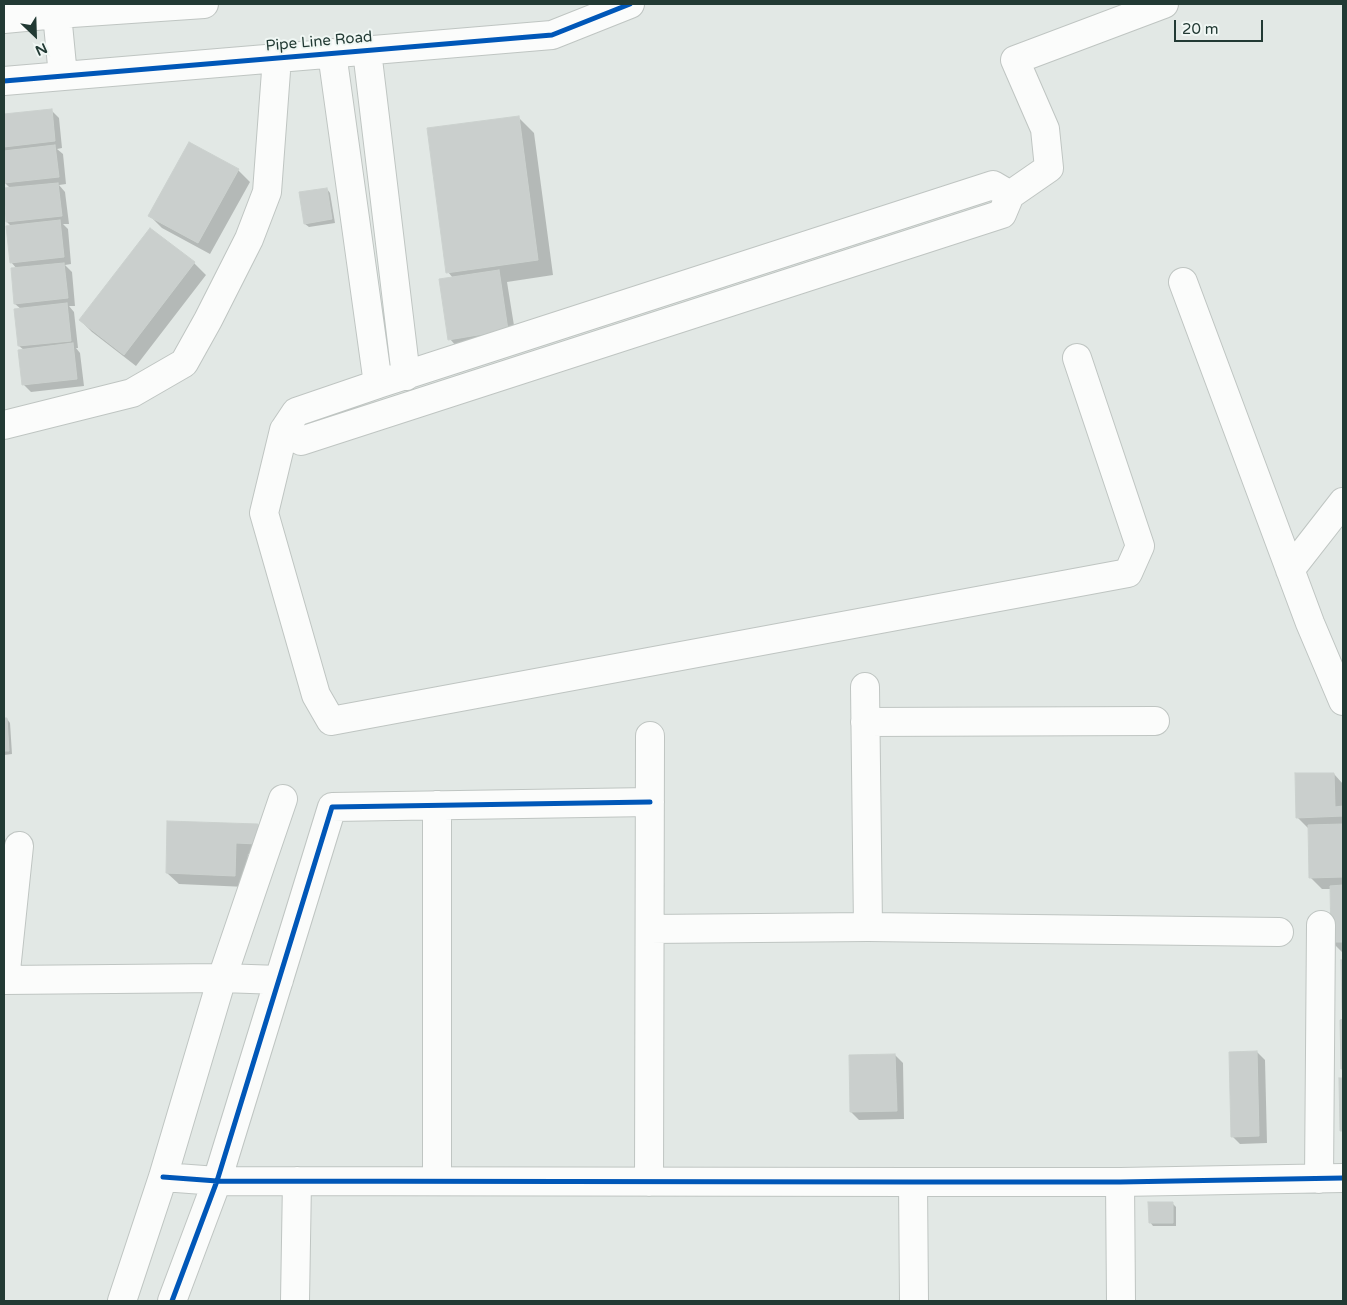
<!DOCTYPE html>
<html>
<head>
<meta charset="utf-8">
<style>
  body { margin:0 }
  #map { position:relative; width:1347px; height:1305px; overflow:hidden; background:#e2e8e5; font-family:"Varela Round",sans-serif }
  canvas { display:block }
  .frame { position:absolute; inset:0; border:5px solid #223a34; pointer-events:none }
  .north { position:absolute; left:10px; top:10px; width:50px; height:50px; -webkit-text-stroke:4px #f0f7f4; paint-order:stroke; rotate:156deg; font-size:14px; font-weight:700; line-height:20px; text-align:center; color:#223a34 }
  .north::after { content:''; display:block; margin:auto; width:18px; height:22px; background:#223a34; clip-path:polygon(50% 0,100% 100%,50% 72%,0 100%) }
  .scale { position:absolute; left:1174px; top:20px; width:89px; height:22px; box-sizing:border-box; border:2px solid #223a34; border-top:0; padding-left:6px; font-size:15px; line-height:18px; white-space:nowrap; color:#223a34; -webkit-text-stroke:4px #f0f7f4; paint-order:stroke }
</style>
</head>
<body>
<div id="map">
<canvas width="1347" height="1305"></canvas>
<div class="frame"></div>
<div class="north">N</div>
<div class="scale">20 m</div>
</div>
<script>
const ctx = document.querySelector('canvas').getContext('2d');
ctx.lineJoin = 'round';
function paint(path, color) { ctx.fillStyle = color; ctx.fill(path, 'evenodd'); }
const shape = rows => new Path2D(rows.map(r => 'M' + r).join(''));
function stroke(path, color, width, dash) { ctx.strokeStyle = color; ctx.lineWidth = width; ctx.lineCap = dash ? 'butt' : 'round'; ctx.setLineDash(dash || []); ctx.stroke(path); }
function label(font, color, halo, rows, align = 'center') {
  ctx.font = font + ' "Varela Round",sans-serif'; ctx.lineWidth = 4; ctx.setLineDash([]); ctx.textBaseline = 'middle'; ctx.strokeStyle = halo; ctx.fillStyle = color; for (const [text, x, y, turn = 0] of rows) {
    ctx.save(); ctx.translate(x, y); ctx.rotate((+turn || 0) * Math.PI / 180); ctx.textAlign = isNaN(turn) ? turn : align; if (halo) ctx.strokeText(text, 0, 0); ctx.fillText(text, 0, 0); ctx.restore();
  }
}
const shadow = shape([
  [51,110,59,118,62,148,57,149,63,154,66,184,59,185,65,192,69,224,63,224,68,229,71,264,65,265,72,272,75,306,69,306,74,312,78,348,76,348,80,353,84,386,31,392,23,384,24,350,19,346,21,309,15,304,17,269,11,262,12,227,7,222,4,190,11,189,4,182,4,115],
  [518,117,534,133,553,275,507,282,516,338,457,347,450,339,453,278,448,272],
  [238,170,250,182,210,254,162,228,150,216],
  [327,189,330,193,335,223,309,227,305,224,300,193],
  [194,263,206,275,136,366,92,332,80,320],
  [4,719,7,719,10,723,12,754,4,755],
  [1334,774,1343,784,1343,953,1332,942,1331,889,1322,889,1310,877,1309,829,1297,817],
  [258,825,270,837,269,855,248,854,246,887,179,884,167,873],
  [1257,1052,1265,1060,1267,1143,1240,1144,1232,1136],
  [895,1055,903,1063,904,1119,859,1120,851,1112],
  [1340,1079,1343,1079,1343,1132,1341,1130],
  [1172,1203,1176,1207,1176,1226,1153,1226,1150,1222]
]);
const building = shape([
  [52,109,55,141,4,147,4,114,52,109],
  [519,116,538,260,446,273,427,128,519,116],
  [189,142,239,169,198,243,148,216,189,142],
  [55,145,59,177,4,183,4,151,55,145],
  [58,183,62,216,6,222,4,188,58,183],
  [327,188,332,219,304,224,299,192,327,188],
  [60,220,64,257,10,263,6,226,60,220],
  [150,228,195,262,124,355,79,320,150,228],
  [64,263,68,298,14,304,11,268,64,263],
  [499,270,508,330,448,340,439,279,499,270],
  [67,303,71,341,18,346,14,309,67,303],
  [73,343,77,379,22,385,18,350,73,343],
  [4,718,7,718,9,751,4,751,4,718],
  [1295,773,1334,773,1335,807,1343,806,1343,816,1296,818,1295,773],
  [167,821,258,824,257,844,236,843,235,876,166,873,167,821],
  [1343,824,1343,877,1309,878,1308,825,1343,824],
  [1343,885,1343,942,1331,942,1330,886,1343,885],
  [1341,960,1343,960,1343,1010,1342,1010,1341,960],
  [1343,1019,1343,1069,1341,1069,1340,1020,1343,1019],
  [1257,1051,1259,1136,1231,1137,1229,1052,1257,1051],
  [895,1054,897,1111,850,1112,849,1055,895,1054],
  [1339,1078,1343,1078,1343,1131,1340,1131,1339,1078],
  [1148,1202,1173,1202,1173,1223,1149,1223,1148,1202]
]);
const minor = shape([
  [4,19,57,14,57,4],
  [367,51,406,376],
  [332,53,378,384,296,412,284,430,301,441,1002,214,1010,195,993,185,378,384],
  [63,76,57,14,204,4],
  [4,81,552,35,630,4],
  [1010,195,1049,168,1045,129,1015,60,1164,4],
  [1183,282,1310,623,1343,701],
  [4,425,132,393,184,363,208,320,249,239,267,192,277,58],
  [284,430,264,513,316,695,331,721,1128,573,1140,546,1077,358],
  [1290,570,1343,502],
  [865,687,868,927],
  [865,722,1155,721],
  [650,929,868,927,1279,932],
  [4,980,222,978,279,980],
  [5,980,19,846],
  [163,1177,217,1181,913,1182,1120,1182,1343,1178],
  [1319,1179,1321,925],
  [437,1181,437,805],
  [649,1182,650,736],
  [913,1182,914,1301],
  [1120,1182,1121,1301],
  [122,1301,163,1177,222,978,283,799],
  [172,1301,217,1181,332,807,650,802],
  [295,1301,297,1181]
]);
const cycleway = shape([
  [4,81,552,35,630,4],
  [163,1177,217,1181,913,1182,1120,1182,1343,1178],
  [172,1301,217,1181,332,807,650,802]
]);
const streetNames = [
  ["Pipe Line Road",319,42,-5]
];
paint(shadow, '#0003');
paint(building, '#cacfcd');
stroke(building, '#cbd1ce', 1);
stroke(minor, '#bfc5c2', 30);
stroke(minor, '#fbfcfb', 28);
stroke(cycleway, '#0057b8', 5);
label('15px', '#223a34', '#f0f7f4', streetNames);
</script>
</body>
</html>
